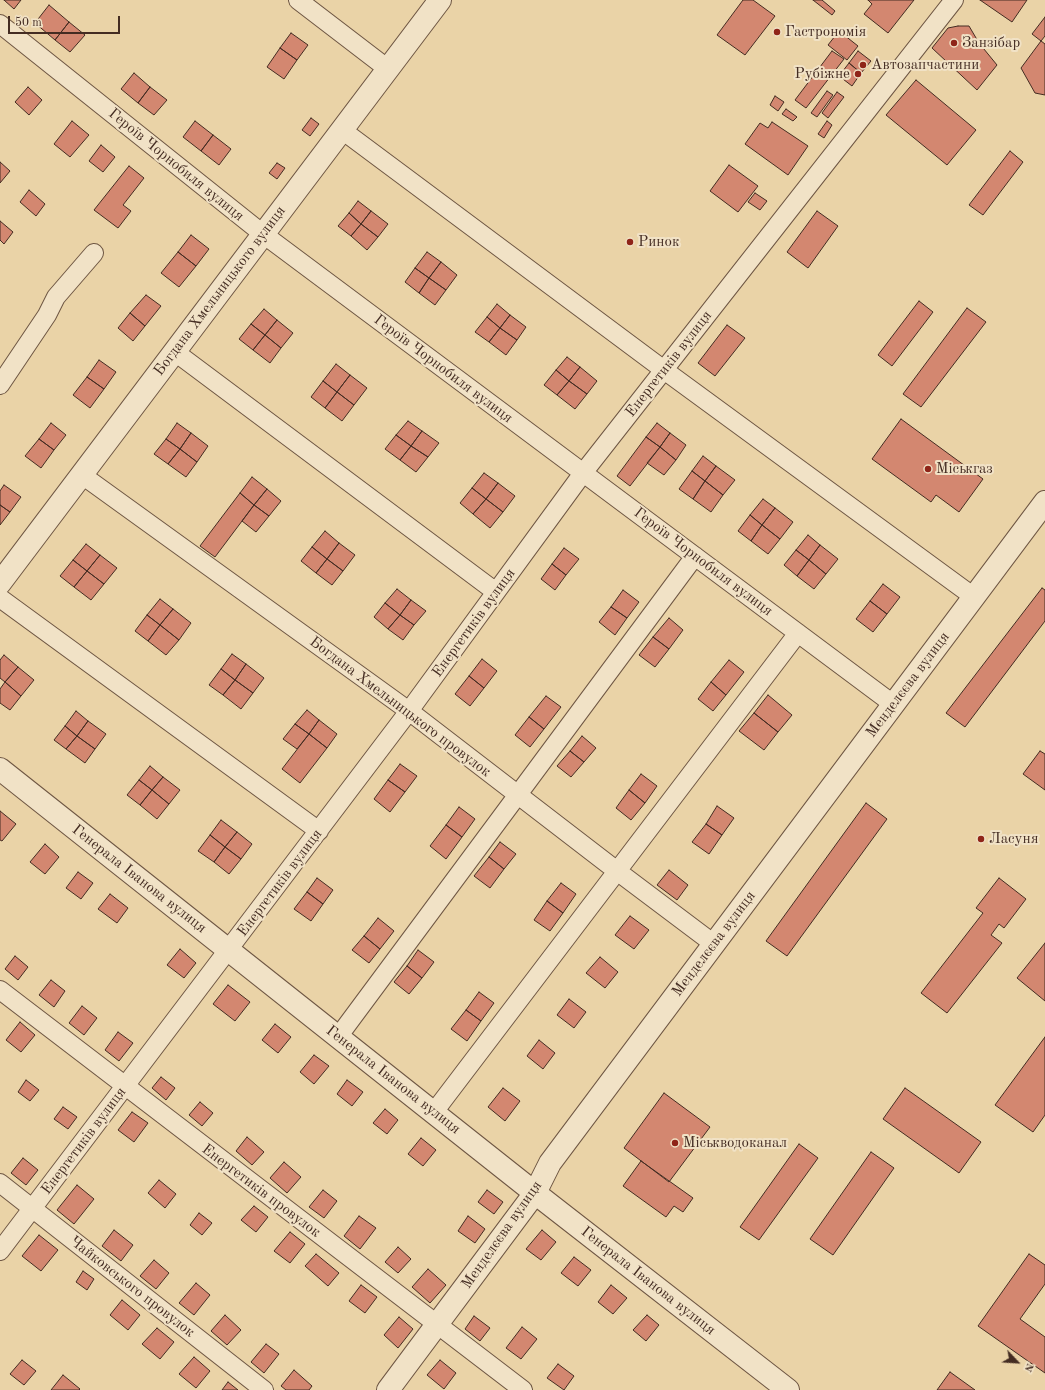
<!DOCTYPE html>
<html>
<head>
<meta charset="utf-8">
<style>
  body { margin:0 }
  #map { position:relative; width:1045px; height:1390px; overflow:hidden; background:#ead3a7; font-family:"Old Standard TT",serif }
  canvas { display:block }
  .north { position:absolute; left:997px; top:1342px; width:40px; height:40px; -webkit-text-stroke:3px #f1e2c6; paint-order:stroke; rotate:115deg; font-size:11px; font-weight:700; line-height:16px; text-align:center; color:#442c22 }
  .north::after { content:''; display:block; margin:auto; width:14px; height:18px; background:#442c22; clip-path:polygon(50% 0,100% 100%,50% 72%,0 100%) }
  .scale { position:absolute; left:8px; top:16px; width:112px; height:18px; box-sizing:border-box; border:2px solid #442c22; border-top:0; padding-left:5px; font-size:12px; line-height:14px; white-space:nowrap; color:#442c22; -webkit-text-stroke:3px #f1e2c6; paint-order:stroke }
</style>
</head>
<body>
<div id="map">
<canvas width="1045" height="1390"></canvas>
<div class="north">N</div>
<div class="scale">50 m</div>
</div>
<script>
const ctx = document.querySelector('canvas').getContext('2d');
ctx.lineJoin = 'round';
function paint(path, color) { ctx.fillStyle = color; ctx.fill(path, 'evenodd'); }
const shape = rows => new Path2D(rows.map(r => 'M' + r).join(''));
function stroke(path, color, width, dash) { ctx.strokeStyle = color; ctx.lineWidth = width; ctx.lineCap = dash ? 'butt' : 'round'; ctx.setLineDash(dash || []); ctx.stroke(path); }
function label(font, color, halo, rows, align = 'center') {
  ctx.font = font + ' "Old Standard TT",serif'; ctx.lineWidth = 4; ctx.setLineDash([]); ctx.textBaseline = 'middle'; ctx.strokeStyle = halo; ctx.fillStyle = color; for (const [text, x, y, turn = 0] of rows) {
    ctx.save(); ctx.translate(x, y); ctx.rotate((+turn || 0) * Math.PI / 180); ctx.textAlign = isNaN(turn) ? turn : align; if (halo) ctx.strokeText(text, 0, 0); ctx.fillText(text, 0, 0); ctx.restore();
  }
}
const building = shape([
  [4,0,21,0,14,9,4,0],
  [743,0,753,0,775,16,745,55,717,35,743,0],
  [813,0,822,0,835,11,832,15,813,0],
  [868,0,914,0,888,33,864,14,872,4,868,0],
  [980,0,1027,0,1012,22,980,0],
  [49,5,69,22,55,40,35,23,49,5],
  [1045,17,1045,36,1041,41,1032,34,1045,17],
  [69,22,85,35,70,52,55,40,69,22],
  [958,26,969,26,979,43,997,65,977,90,932,48,948,28,958,26],
  [839,31,858,46,847,60,828,45,839,31],
  [291,33,308,45,297,60,280,48,291,33],
  [1041,41,1045,44,1045,95,1035,93,1021,68,1041,41],
  [280,48,297,60,284,79,267,67,280,48],
  [832,51,844,59,806,108,795,100,832,51],
  [858,51,871,61,861,73,849,63,858,51],
  [849,63,861,73,852,86,839,76,849,63],
  [134,73,150,87,138,103,121,89,134,73],
  [916,80,976,130,947,165,886,115,916,80],
  [28,87,42,100,29,115,15,102,28,87],
  [150,87,167,100,154,115,138,103,150,87],
  [827,91,833,95,817,117,811,113,827,91],
  [837,92,844,97,828,118,822,113,837,92],
  [775,96,784,102,778,111,770,105,775,96],
  [786,109,797,117,793,121,782,114,786,109],
  [311,118,319,124,310,136,302,130,311,118],
  [72,121,89,135,70,157,54,144,72,121],
  [195,121,213,135,201,151,183,137,195,121],
  [827,121,832,125,824,138,818,134,827,121],
  [772,122,808,146,788,175,745,144,760,123,768,128,772,122],
  [213,135,231,149,219,165,201,151,213,135],
  [101,145,115,157,103,172,89,161,101,145],
  [1010,151,1023,162,983,215,969,205,1010,151],
  [0,162,10,171,0,183,0,162],
  [277,163,285,168,277,179,269,173,277,163],
  [729,165,758,186,738,212,710,191,729,165],
  [129,166,144,178,123,205,131,211,118,228,94,210,129,166],
  [29,190,45,204,36,216,20,202,29,190],
  [755,193,767,201,760,210,748,202,755,193],
  [358,201,371,211,361,224,349,213,358,201],
  [371,211,388,224,378,237,361,224,371,211],
  [817,211,838,226,808,268,787,252,817,211],
  [349,213,361,224,351,236,338,226,349,213],
  [0,221,13,232,4,244,0,240,0,221],
  [361,224,378,237,367,250,351,236,361,224],
  [191,235,209,249,196,266,178,252,191,235],
  [178,252,196,266,179,287,161,273,178,252],
  [427,252,441,262,429,278,415,268,427,252],
  [441,262,457,275,446,290,429,278,441,262],
  [415,268,429,278,419,293,405,282,415,268],
  [429,278,446,290,435,305,419,293,429,278],
  [146,295,161,306,145,326,130,313,146,295],
  [919,301,933,312,892,366,878,355,919,301],
  [497,304,510,315,500,328,487,317,497,304],
  [967,308,986,322,921,407,903,394,967,308],
  [264,309,277,320,265,335,251,324,264,309],
  [130,313,145,326,133,341,118,328,130,313],
  [510,315,526,327,517,340,500,328,510,315],
  [487,317,500,328,489,342,475,332,487,317],
  [277,320,293,333,281,348,265,335,277,320],
  [251,324,265,335,253,350,239,339,251,324],
  [727,325,745,338,715,376,698,363,727,325],
  [500,328,517,340,506,355,489,342,500,328],
  [265,335,281,348,270,363,253,350,265,335],
  [567,357,580,367,569,381,556,370,567,357],
  [99,360,116,372,104,389,87,377,99,360],
  [336,364,350,375,337,392,323,381,336,364],
  [580,367,597,381,587,394,569,381,580,367],
  [556,370,569,381,557,395,544,385,556,370],
  [350,375,367,388,354,405,337,392,350,375],
  [87,377,104,389,90,408,73,395,87,377],
  [323,381,337,392,325,408,311,397,323,381],
  [569,381,587,394,575,409,557,395,569,381],
  [337,392,354,405,342,421,325,408,337,392],
  [901,419,983,479,959,512,936,495,931,502,872,459,901,419],
  [408,421,422,431,411,446,396,435,408,421],
  [51,423,66,435,54,450,39,439,51,423],
  [177,423,191,433,180,449,166,439,177,423],
  [657,423,670,433,660,447,646,437,657,423],
  [422,431,439,443,428,457,411,446,422,431],
  [191,433,208,446,197,462,180,449,191,433],
  [670,433,686,445,676,460,660,447,670,433],
  [396,435,411,446,400,460,385,449,396,435],
  [646,437,660,447,630,486,617,476,646,437],
  [39,439,54,450,41,468,25,456,39,439],
  [166,439,180,449,168,464,154,454,166,439],
  [411,446,428,457,416,472,400,460,411,446],
  [660,447,676,460,664,475,647,463,660,447],
  [180,449,197,462,186,477,168,464,180,449],
  [703,456,716,466,705,481,692,471,703,456],
  [716,466,735,480,723,495,705,481,716,466],
  [692,471,705,481,693,499,679,489,692,471],
  [484,473,498,483,486,499,472,488,484,473],
  [252,477,267,489,254,505,240,493,252,477],
  [705,481,723,495,711,512,693,499,705,481],
  [498,483,515,496,503,512,486,499,498,483],
  [4,485,21,497,10,512,0,505,0,491,4,485],
  [472,488,486,499,473,514,460,503,472,488],
  [267,489,281,501,269,516,254,505,267,489],
  [240,493,254,505,215,557,200,546,240,493],
  [486,499,503,512,490,528,473,514,486,499],
  [763,499,775,508,762,525,750,515,763,499],
  [0,505,10,512,0,525,0,505],
  [254,505,269,516,256,532,242,521,254,505],
  [775,508,793,522,780,539,762,525,775,508],
  [750,515,762,525,751,541,738,531,750,515],
  [762,525,780,539,768,554,751,541,762,525],
  [325,531,339,543,327,559,312,547,325,531],
  [808,535,820,545,809,560,796,550,808,535],
  [339,543,355,555,343,571,327,559,339,543],
  [86,544,100,555,87,571,73,560,86,544],
  [820,545,838,559,826,574,809,560,820,545],
  [312,547,327,559,316,573,301,561,312,547],
  [564,548,579,559,566,575,552,564,564,548],
  [796,550,809,560,797,576,784,565,796,550],
  [100,555,117,568,104,584,87,571,100,555],
  [327,559,343,571,332,585,316,573,327,559],
  [73,560,87,571,74,587,60,576,73,560],
  [809,560,826,574,814,589,797,576,809,560],
  [552,564,566,575,555,590,541,579,552,564],
  [87,571,104,584,91,600,74,587,87,571],
  [883,584,900,597,887,614,870,601,883,584],
  [1042,588,1045,590,1045,621,965,727,946,713,1042,588],
  [397,589,411,600,400,615,385,603,397,589],
  [623,590,639,602,627,618,611,607,623,590],
  [160,599,173,609,160,625,147,615,160,599],
  [411,600,426,611,414,625,400,615,411,600],
  [870,601,887,614,873,632,856,619,870,601],
  [385,603,400,615,388,629,374,617,385,603],
  [611,607,627,618,615,635,599,622,611,607],
  [173,609,191,623,179,640,160,625,173,609],
  [147,615,160,625,148,641,135,631,147,615],
  [400,615,414,625,403,640,388,629,400,615],
  [669,618,683,630,669,649,653,637,669,618],
  [160,625,179,640,166,655,148,641,160,625],
  [653,637,669,649,655,667,639,655,653,637],
  [232,654,246,664,235,680,221,669,232,654],
  [4,655,18,667,5,682,0,678,0,660,4,655],
  [482,659,497,671,484,688,469,676,482,659],
  [729,660,744,672,726,695,711,682,729,660],
  [246,664,264,678,253,693,235,680,246,664],
  [18,667,34,680,21,696,5,682,18,667],
  [221,669,235,680,223,695,209,685,221,669],
  [469,676,484,688,470,706,455,694,469,676],
  [235,680,253,693,241,709,223,695,235,680],
  [5,682,21,696,10,710,0,703,0,689,5,682],
  [711,682,726,695,713,711,698,699,711,682],
  [768,695,792,715,778,732,754,713,768,695],
  [546,696,561,707,544,729,529,717,546,696],
  [307,710,319,720,309,734,295,724,307,710],
  [76,711,88,721,77,736,65,726,76,711],
  [754,713,778,732,764,750,739,731,754,713],
  [529,717,544,729,530,747,515,735,529,717],
  [319,720,337,734,327,748,309,734,319,720],
  [88,721,106,734,95,749,77,736,88,721],
  [295,724,309,734,297,749,283,739,295,724],
  [65,726,77,736,66,749,54,740,65,726],
  [309,734,327,748,300,783,282,769,309,734],
  [77,736,95,749,85,763,66,749,77,736],
  [582,736,596,748,584,762,570,751,582,736],
  [570,751,584,762,571,777,557,766,570,751],
  [1040,751,1045,754,1045,790,1023,774,1040,751],
  [400,764,417,776,405,792,388,780,400,764],
  [150,766,163,777,152,790,139,780,150,766],
  [641,774,657,786,645,803,629,790,641,774],
  [163,777,180,790,169,804,152,790,163,777],
  [139,780,152,790,140,805,127,795,139,780],
  [388,780,405,792,390,812,374,799,388,780],
  [152,790,169,804,157,819,140,805,152,790],
  [629,790,645,803,631,820,616,808,629,790],
  [866,803,887,819,787,956,766,941,866,803],
  [717,806,734,818,722,835,706,824,717,806],
  [459,807,475,819,462,837,446,825,459,807],
  [0,811,16,824,2,841,0,840,0,811],
  [221,820,237,832,225,847,210,835,221,820],
  [706,824,722,835,709,854,692,842,706,824],
  [446,825,462,837,446,859,430,846,446,825],
  [237,832,252,844,241,859,225,847,237,832],
  [210,835,225,847,214,862,198,851,210,835],
  [500,842,516,854,504,869,489,857,500,842],
  [45,844,59,857,45,874,30,862,45,844],
  [225,847,241,859,229,874,214,862,225,847],
  [489,857,504,869,490,888,474,876,489,857],
  [669,870,688,885,677,900,657,885,669,870],
  [78,872,93,883,81,899,66,888,78,872],
  [317,878,333,890,323,904,307,892,317,878],
  [999,878,1026,899,1004,928,999,924,991,935,1002,943,947,1013,921,993,983,913,976,908,999,878],
  [561,883,576,894,563,913,547,901,561,883],
  [307,892,323,904,311,921,294,909,307,892],
  [110,894,128,908,117,923,98,909,110,894],
  [547,901,563,913,550,931,534,920,547,901],
  [630,916,649,930,634,949,615,935,630,916],
  [378,918,394,931,380,949,364,936,378,918],
  [364,936,380,949,369,963,352,950,364,936],
  [1045,943,1045,1001,1017,978,1045,943],
  [180,949,196,963,184,978,167,965,180,949],
  [418,950,434,962,422,978,407,966,418,950],
  [15,956,28,967,18,980,5,969,15,956],
  [600,957,618,972,605,988,586,973,600,957],
  [407,966,422,978,409,994,394,982,407,966],
  [51,980,65,991,54,1007,39,995,51,980],
  [228,985,250,1002,235,1021,213,1004,228,985],
  [479,992,494,1003,481,1021,466,1010,479,992],
  [569,999,586,1012,574,1028,557,1015,569,999],
  [82,1006,97,1018,84,1035,69,1023,82,1006],
  [466,1010,481,1021,467,1041,451,1029,466,1010],
  [20,1022,35,1035,21,1052,6,1040,20,1022],
  [275,1024,291,1037,278,1053,262,1040,275,1024],
  [118,1032,133,1043,119,1061,105,1050,118,1032],
  [1045,1037,1045,1115,1033,1132,995,1105,1045,1037],
  [539,1040,555,1053,543,1069,527,1056,539,1040],
  [314,1055,329,1066,314,1084,300,1072,314,1055],
  [161,1077,175,1088,166,1100,152,1088,161,1077],
  [26,1080,39,1090,30,1101,18,1092,26,1080],
  [347,1080,363,1092,352,1106,337,1094,347,1080],
  [503,1088,520,1101,505,1121,488,1107,503,1088],
  [905,1088,981,1142,959,1173,883,1119,905,1088],
  [664,1093,710,1127,669,1182,624,1148,664,1093],
  [200,1102,213,1113,202,1126,189,1115,200,1102],
  [63,1107,77,1117,68,1129,54,1119,63,1107],
  [385,1109,398,1120,387,1134,373,1123,385,1109],
  [132,1112,148,1123,134,1142,118,1130,132,1112],
  [247,1137,264,1152,252,1165,236,1151,247,1137],
  [421,1138,436,1150,423,1166,408,1154,421,1138],
  [799,1144,818,1158,759,1240,740,1227,799,1144],
  [871,1152,894,1168,833,1255,810,1239,871,1152],
  [23,1158,38,1170,26,1185,11,1173,23,1158],
  [641,1161,693,1198,683,1212,674,1206,666,1217,623,1186,641,1161],
  [284,1162,301,1177,287,1193,270,1178,284,1162],
  [159,1180,176,1194,165,1208,148,1193,159,1180],
  [77,1185,94,1199,74,1224,57,1210,77,1185],
  [323,1190,337,1201,324,1218,309,1207,323,1190],
  [487,1190,503,1202,494,1214,478,1202,487,1190],
  [254,1206,268,1217,256,1232,241,1220,254,1206],
  [199,1213,212,1223,202,1235,190,1225,199,1213],
  [359,1216,376,1228,360,1249,344,1236,359,1216],
  [468,1216,485,1229,475,1243,458,1231,468,1216],
  [114,1230,133,1245,121,1261,102,1246,114,1230],
  [542,1230,556,1242,541,1260,526,1249,542,1230],
  [290,1232,305,1244,290,1263,274,1251,290,1232],
  [39,1235,58,1250,41,1271,22,1256,39,1235],
  [398,1247,411,1259,398,1273,385,1262,398,1247],
  [316,1254,339,1273,328,1286,305,1266,316,1254],
  [1029,1254,1045,1265,1045,1284,1020,1319,1045,1337,1045,1373,978,1326,1029,1254],
  [574,1257,591,1270,578,1286,561,1273,574,1257],
  [154,1260,169,1273,156,1289,140,1276,154,1260],
  [428,1269,446,1285,430,1303,412,1287,428,1269],
  [83,1271,94,1279,87,1290,76,1282,83,1271],
  [196,1283,210,1295,194,1315,179,1303,196,1283],
  [361,1285,377,1297,365,1313,349,1301,361,1285],
  [611,1285,627,1298,613,1314,598,1302,611,1285],
  [122,1300,140,1315,128,1330,110,1315,122,1300],
  [225,1315,241,1330,227,1345,211,1331,225,1315],
  [647,1315,659,1325,646,1341,633,1330,647,1315],
  [474,1316,490,1328,480,1341,465,1329,474,1316],
  [399,1317,413,1329,398,1348,384,1335,399,1317],
  [522,1327,537,1339,521,1359,506,1348,522,1327],
  [157,1328,174,1342,160,1359,142,1344,157,1328],
  [266,1344,279,1354,264,1373,251,1362,266,1344],
  [194,1357,210,1371,196,1388,179,1374,194,1357],
  [22,1360,36,1371,24,1385,10,1374,22,1360],
  [440,1360,456,1373,444,1389,427,1375,440,1360],
  [558,1364,574,1376,564,1390,547,1378,558,1364],
  [294,1370,312,1386,309,1390,286,1390,281,1386,294,1370],
  [950,1372,975,1390,937,1390,950,1372],
  [63,1375,80,1389,79,1390,51,1390,63,1375],
  [228,1382,238,1390,222,1390,228,1382]
]);
const minor = shape([
  [298,0,388,69],
  [0,24,263,234,893,704],
  [342,130,664,370,974,597],
  [175,352,496,592],
  [0,385,47,315,56,297,94,253],
  [82,475,409,711,617,871,714,944],
  [0,598,319,831],
  [0,990,523,1390],
  [338,1037,695,556],
  [434,1112,798,633],
  [0,1183,264,1390],
  [0,1251,409,711,583,473,954,0]
]);
const tertiary = shape([
  [0,583,440,0],
  [0,769,535,1193,788,1390],
  [388,1390,535,1193,550,1163,1045,502]
]);
const markers = [
  [777,32,4,"#8f2418"],
  [954,43,4,"#8f2418"],
  [863,65,4,"#8f2418"],
  [858,74,4,"#8f2418"],
  [630,242,4,"#8f2418"],
  [928,469,4,"#8f2418"],
  [981,839,4,"#8f2418"],
  [675,1143,4,"#8f2418"]
];
const poiNames = [
  ["Гастрономія",785,32],
  ["Занзібар",962,43],
  ["Автозапчастини",871,65],
  ["Рубіжне",850,74,"right"],
  ["Ринок",638,242],
  ["Міськгаз",936,469],
  ["Ласуня",989,839],
  ["Міськводоканал",683,1143]
];
const streetNames = [
  ["Героїв Чорнобиля вулиця",176,165,39],
  ["Богдана Хмельницького вулиця",220,291,-53],
  ["Енергетиків вулиця",669,364,-52],
  ["Героїв Чорнобиля вулиця",443,369,37],
  ["Героїв Чорнобиля вулиця",703,562,37],
  ["Енергетиків вулиця",474,623,-54],
  ["Менделєєва вулиця",908,685,-53],
  ["Богдана Хмельницького провулок",400,707,37],
  ["Генерала Іванова вулиця",139,879,38],
  ["Енергетиків вулиця",280,883,-53],
  ["Менделєєва вулиця",714,944,-53],
  ["Генерала Іванова вулиця",393,1080,38],
  ["Енергетиків вулиця",84,1141,-53],
  ["Енергетиків провулок",261,1191,37],
  ["Менделєєва вулиця",502,1235,-55],
  ["Генерала Іванова вулиця",648,1281,38],
  ["Чайковського провулок",132,1287,38]
];
paint(building, '#d38770');
stroke(building, '#442c22', 1);
stroke(minor, '#6e5643', 20);
stroke(tertiary, '#6e5643', 24);
stroke(minor, '#f1e2c6', 18);
stroke(tertiary, '#f1e2c6', 22);
for (const [x, y, r, color] of markers) { const dot = new Path2D(); dot.arc(x, y, r, 0, 2 * Math.PI); ctx.fillStyle = color; ctx.fill(dot); stroke(dot, '#f1e2c6', 1.5); }
label('15px', '#442c22', '#f1e2c6', poiNames, 'left');
label('15px', '#442c22', '#f1e2c6', streetNames);
</script>
</body>
</html>
